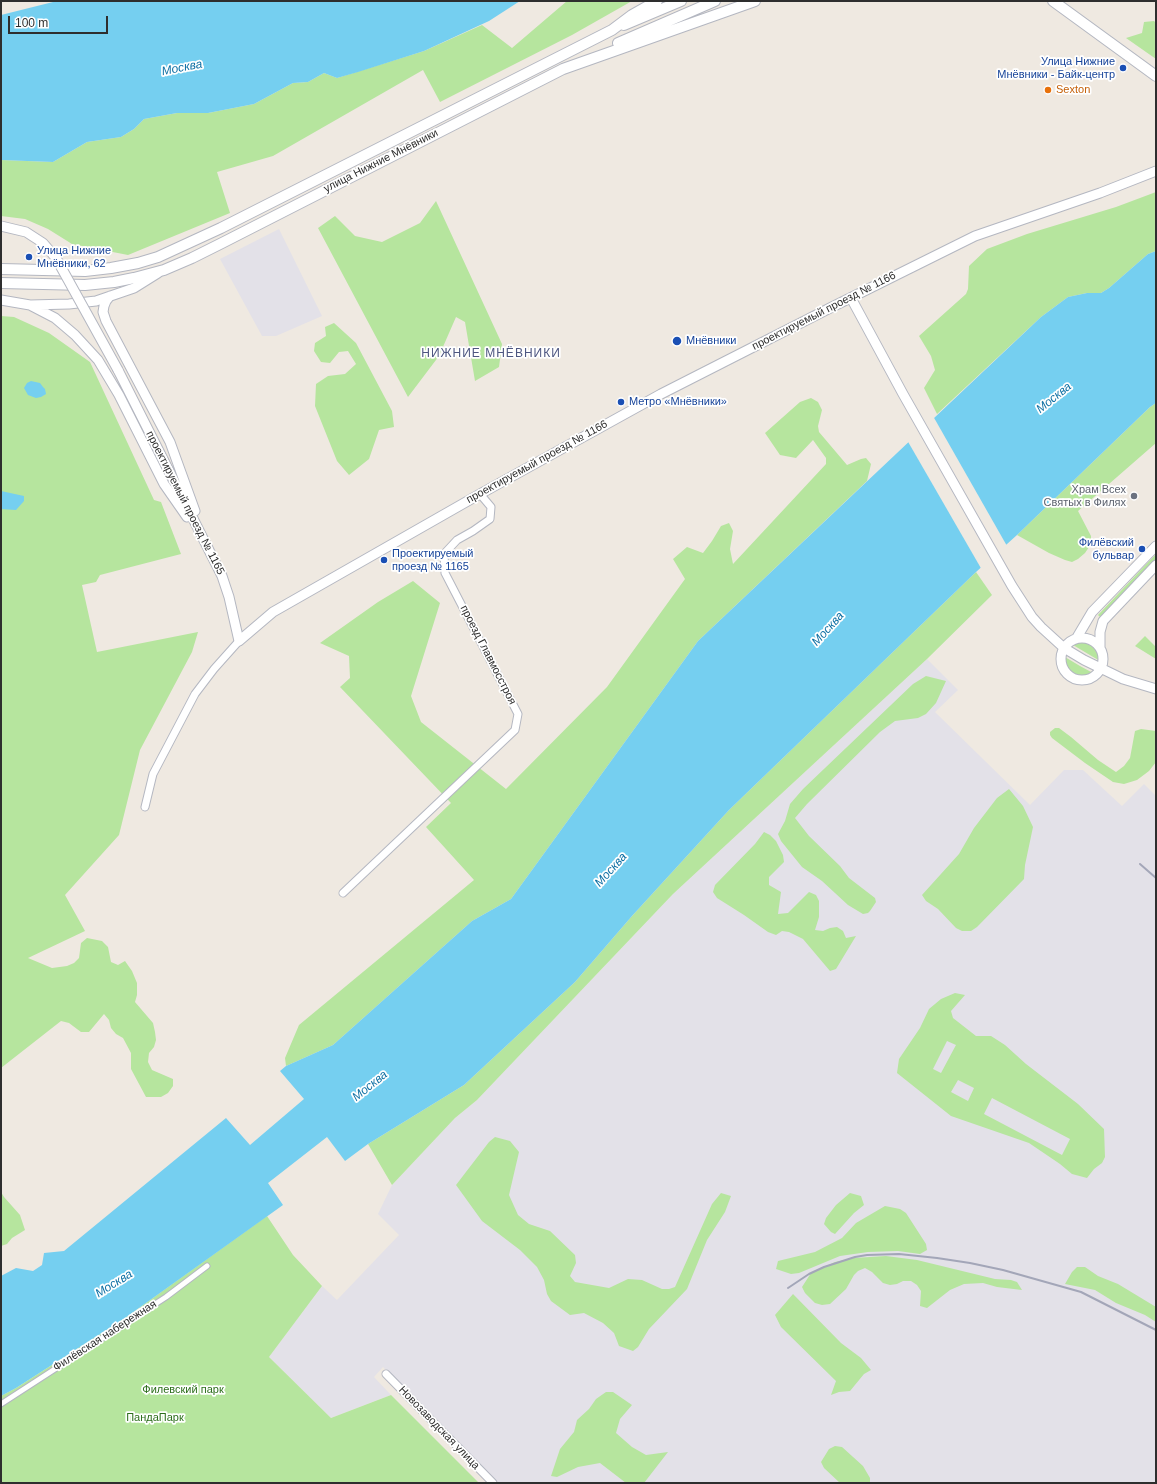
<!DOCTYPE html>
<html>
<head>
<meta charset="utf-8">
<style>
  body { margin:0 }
  #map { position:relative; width:1157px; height:1484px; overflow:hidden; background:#efe9e1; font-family:Helvetica,sans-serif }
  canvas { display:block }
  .frame { position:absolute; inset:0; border:2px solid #2e2e2e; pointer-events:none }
  .scale { position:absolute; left:8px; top:16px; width:100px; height:18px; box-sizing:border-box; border:2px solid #2e2e2e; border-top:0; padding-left:5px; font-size:12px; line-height:14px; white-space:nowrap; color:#2e2e2e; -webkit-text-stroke:3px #fff; paint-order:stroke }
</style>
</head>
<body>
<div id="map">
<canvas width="1157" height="1484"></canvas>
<div class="frame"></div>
<div class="scale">100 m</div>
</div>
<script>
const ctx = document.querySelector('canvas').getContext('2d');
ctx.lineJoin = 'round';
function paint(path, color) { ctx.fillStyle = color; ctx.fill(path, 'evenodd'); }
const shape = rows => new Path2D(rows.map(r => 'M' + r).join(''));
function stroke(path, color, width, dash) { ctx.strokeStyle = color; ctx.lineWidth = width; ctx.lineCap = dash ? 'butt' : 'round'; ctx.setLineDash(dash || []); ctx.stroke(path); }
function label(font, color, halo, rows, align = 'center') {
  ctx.font = font + ' Helvetica,sans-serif'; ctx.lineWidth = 3.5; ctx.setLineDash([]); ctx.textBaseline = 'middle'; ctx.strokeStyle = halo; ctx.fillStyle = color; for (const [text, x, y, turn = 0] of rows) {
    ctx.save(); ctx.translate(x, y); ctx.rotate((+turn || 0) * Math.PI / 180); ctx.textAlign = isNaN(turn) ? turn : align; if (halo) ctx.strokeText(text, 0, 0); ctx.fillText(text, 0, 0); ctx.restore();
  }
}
const industrial = shape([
  [279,229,322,316,276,336,262,336,220,259],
  [927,659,958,690,935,712,1030,805,1064,770,1083,770,1122,806,1144,784,1156,796,1156,1483,497,1483,383,1367,374,1377,391,1395,331,1418,269,1357,322,1286,337,1300,399,1235,378,1214,392,1185,455,1118,477,1100,673,894]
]);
const green = shape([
  [567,1,632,1,572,35,440,102,423,70,273,156,217,172,230,213,128,255,72,244,48,229,25,219,1,216,1,160,53,162,87,142,121,137,134,129,144,119,177,113,208,113,254,104,293,83,308,82,324,73,337,78,424,51,482,25,512,48],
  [1154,21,1156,23,1156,59,1126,38,1142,33,1144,22],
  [1156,192,1156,251,1148,254,1109,288,1101,293,1087,293,1068,297,1041,317,937,414,924,388,935,370,931,356,919,336,966,294,968,289,969,266,987,249,1027,234,1116,207],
  [436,201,502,344,499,367,475,381,465,322,456,317,439,356,408,397,318,228,335,216,355,236,382,242,420,223],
  [1,316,14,317,49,333,90,362,154,500,161,502,181,554,100,575,96,582,82,585,97,652,198,632,192,652,140,750,119,835,65,895,85,931,28,958,52,968,67,966,74,963,79,958,81,943,87,938,102,941,108,947,111,962,118,965,125,961,132,971,137,983,137,995,135,1002,153,1023,155,1032,156,1040,154,1047,149,1053,148,1062,152,1070,173,1079,173,1086,168,1093,161,1097,146,1097,131,1069,131,1053,123,1038,116,1034,111,1028,109,1020,104,1014,89,1032,81,1032,69,1023,61,1021,1,1068],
  [334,323,356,343,392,411,394,427,379,430,369,459,349,475,337,461,315,406,316,384,328,376,345,374,356,364,348,351,339,352,330,363,321,362,314,351,315,343,326,336,325,327],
  [811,398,818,402,822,410,818,426,819,432,847,465,861,459,866,458,871,464,867,481,698,641,511,899,472,921,333,1045,286,1066,285,1058,299,1025,474,880,426,827,451,803,340,687,350,678,349,656,320,643,378,602,413,581,440,603,411,696,421,722,506,789,607,687,685,579,673,559,687,547,703,553,712,541,721,526,729,523,733,531,730,549,733,564,826,464,826,458,813,440,796,458,780,455,765,433,800,402],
  [1156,403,1156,443,1078,511,1091,536,1091,544,1085,553,1078,559,1072,562,1065,560,1049,553,1017,535,1150,407],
  [1156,554,1156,561,1101,618,1098,615],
  [976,572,992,595,927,659,673,894,477,1100,455,1118,392,1185,368,1144,464,1085,575,982,632,916,729,810],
  [1145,636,1156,647,1156,659,1135,646],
  [1081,642,1089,643,1093,645,1098,653,1100,661,1073,645],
  [1065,657,1080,666,1093,673,1084,676,1074,674,1067,667],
  [926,676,946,681,936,703,926,714,918,718,895,721,880,732,807,804,795,818,809,836,840,866,849,878,875,898,876,902,870,911,868,913,863,914,848,905,822,881,802,867,781,841,778,834,785,821,790,804,803,789,913,684],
  [1055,728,1059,728,1071,737,1098,760,1116,772,1124,766,1130,758,1135,731,1141,729,1156,731,1156,762,1149,771,1137,780,1124,784,1113,782,1085,763,1052,738,1050,735,1050,732],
  [1009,789,1023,806,1033,827,1025,865,1024,879,977,927,971,931,962,931,956,928,938,909,926,901,922,895,959,854,974,828,997,798],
  [764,832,770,835,776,841,783,855,784,862,769,877,769,885,781,892,778,914,788,913,809,892,816,895,819,901,819,917,815,930,823,931,830,928,837,927,843,931,846,938,856,936,836,969,830,971,803,939,789,932,782,931,776,935,768,932,744,915,717,898,713,892,715,885,755,844],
  [955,993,965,995,951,1011,953,1018,976,1036,991,1036,1005,1045,1026,1064,1078,1104,1104,1129,1105,1157,1102,1163,1094,1169,1087,1178,1072,1174,1060,1164,1029,1143,951,1116,897,1073,899,1059,920,1028,929,1009,941,999],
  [947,1041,956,1045,941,1073,933,1069],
  [958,1080,974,1088,968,1101,951,1092],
  [992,1098,1070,1139,1062,1155,984,1114],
  [495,1137,510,1141,519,1152,509,1195,518,1215,529,1224,550,1231,575,1255,576,1263,570,1276,575,1282,609,1288,628,1279,642,1280,662,1289,669,1289,675,1287,712,1204,721,1193,731,1196,725,1212,707,1240,687,1289,649,1329,638,1347,633,1351,619,1346,614,1333,603,1323,584,1313,570,1315,551,1301,547,1294,544,1280,537,1267,520,1250,482,1221,456,1185,489,1142],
  [1,1192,4,1197,20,1215,25,1230,12,1238,7,1244,1,1246],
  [850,1193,861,1196,864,1205,854,1213,835,1234,831,1232,824,1224,826,1218,836,1205],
  [885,1206,900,1209,906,1213,926,1244,927,1250,920,1254,898,1251,868,1252,840,1256,799,1273,791,1274,776,1269,778,1261,815,1252,842,1238,856,1223],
  [267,1216,293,1255,322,1286,269,1357,331,1418,391,1395,479,1483,1,1483,1,1396,16,1388,125,1318],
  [886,1256,917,1260,995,1279,1011,1280,1017,1282,1022,1290,997,1287,983,1283,964,1284,950,1290,927,1308,920,1306,921,1291,917,1285,911,1281,903,1281,897,1284,890,1285,883,1283,872,1272,865,1268,858,1271,854,1275,846,1289,830,1304,822,1305,815,1303,805,1293,802,1287,811,1273,835,1262,854,1258],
  [1077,1267,1085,1267,1098,1276,1118,1284,1156,1307,1156,1322,1145,1315,1116,1303,1095,1290,1065,1284,1072,1272],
  [793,1294,841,1343,861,1358,871,1370,864,1374,850,1391,839,1392,831,1395,836,1381,781,1327,775,1315],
  [606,1392,613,1392,632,1405,620,1419,616,1433,632,1447,646,1455,668,1452,644,1483,626,1483,600,1463,578,1467,557,1477,551,1476,560,1449,574,1432,577,1420,589,1409,596,1399],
  [835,1446,842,1447,863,1466,870,1478,870,1483,840,1483,824,1468,821,1462,829,1449]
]);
const water = shape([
  [57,1,520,1,489,21,424,51,358,72,337,78,324,73,308,82,293,83,254,104,208,113,177,113,144,119,134,129,121,137,87,142,53,162,1,160,1,15],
  [1156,251,1156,403,1150,407,1017,535,976,572,729,810,632,916,575,982,464,1085,368,1144,345,1161,327,1137,268,1183,283,1205,125,1318,16,1388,1,1396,1,1276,16,1268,33,1271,42,1265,44,1253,64,1251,226,1118,250,1145,304,1099,280,1071,286,1066,333,1045,472,921,511,899,698,641,1041,317,1068,297,1087,293,1101,293,1109,288,1148,254],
  [31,381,40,383,43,387,45,389,46,394,41,397,36,398,28,395,24,388,27,383],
  [1,491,24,496,24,501,16,510,1,509]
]);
const pier = shape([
  [933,416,1007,546,982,570,907,440]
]);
const pedestrian = shape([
  [1,1404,166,1297,207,1266]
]);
const minor = shape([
  [145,807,153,774,195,694,214,669,239,641],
  [343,893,515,730,518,714,445,573,444,554,457,540,473,531,490,519,491,507,480,494],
  [386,1374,493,1483]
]);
const tertiary = shape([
  [110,296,106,301,104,306,103,312,106,321,170,442,195,511],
  [851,298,903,394,1012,586,1032,617,1041,627,1064,648,1084,660,1123,679,1156,689],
  [1,300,30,305,69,304,96,301,134,288,158,273],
  [30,305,55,318,75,335,98,360,119,395,164,484,187,517],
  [118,370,222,576,229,597,239,641,273,612,480,494,661,394,832,307,975,236,1100,193,1156,171],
  '1061 659a21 21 0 1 1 42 0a21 21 0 1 1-42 0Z',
  [1076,639,1092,612,1156,546],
  [1100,648,1100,632,1103,621,1156,565]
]);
const secondary = shape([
  [1053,1,1156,76],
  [624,25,681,1],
  [618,43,715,1],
  [1,269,85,271,111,268,138,263,158,257,221,228,612,30,632,15,657,1],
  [1,283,85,285,114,282,134,278,164,270,192,258,222,243,563,69,755,1]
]);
const rail = shape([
  [1140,864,1156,878],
  [788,1288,809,1274,824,1267,855,1257,867,1255,899,1254,937,1258,970,1263,1003,1270,1081,1292,1156,1330]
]);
const tertiaryBridge = shape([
  [1,226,26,232,43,243,56,258,118,370]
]);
const markers = [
  [1123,68,4,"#1a4fb4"],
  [1048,90,4,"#e8710a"],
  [29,257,4,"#1a4fb4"],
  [677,341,5,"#1a4fb4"],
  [621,402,4,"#1a4fb4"],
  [1134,496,4,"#6b7280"],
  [1142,549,4,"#1a4fb4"],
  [384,560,4,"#1a4fb4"]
];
const transitNames = [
  ["Улица Нижние",1115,62,"right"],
  ["Мнёвники - Байк-центр",1115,75,"right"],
  ["Улица Нижние",37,251],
  ["Мнёвники, 62",37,264],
  ["Мнёвники",686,341],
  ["Метро «Мнёвники»",629,402],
  ["Филёвский",1134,543,"right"],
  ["бульвар",1134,556,"right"],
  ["Проектируемый",392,554],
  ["проезд № 1165",392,567]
];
const foodNames = [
  ["Sexton",1056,90]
];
const streetNames = [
  ["улица Нижние Мнёвники",381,161,-27],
  ["проектируемый проезд № 1166",824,311,-27],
  ["проектируемый проезд № 1166",537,462,-29],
  ["проектируемый проезд № 1165",185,503,63],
  ["проезд Главмосстроя",488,655,63],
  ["Филёвская набережная",105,1336,-33],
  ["Новозаводская улица",439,1428,46]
];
const worshipNames = [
  ["Храм Всех",1126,490],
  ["Святых в Филях",1126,503]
];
const parkNames = [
  ["Филевский парк",183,1390],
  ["ПандаПарк",155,1418]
];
const waterNames = [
  ["Москва",182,68,-11],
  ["Москва",1054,398,-39],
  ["Москва",828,629,-48],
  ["Москва",611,870,-48],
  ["Москва",370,1086,-39],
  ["Москва",114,1284,-32]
];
const neighbourhoodNames = [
  ["НИЖНИЕ МНЁВНИКИ",491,354]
];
paint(industrial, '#e3e1e8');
paint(green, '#b6e59e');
paint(water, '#75cff0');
paint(pier, '#efe9e1');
stroke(pedestrian, '#b4b7c1', 7);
stroke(minor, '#b4b7c1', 9);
stroke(tertiary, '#b4b7c1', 11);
stroke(secondary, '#b4b7c1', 12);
stroke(pedestrian, '#fff', 5);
stroke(minor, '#fff', 7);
stroke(tertiary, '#fff', 9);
stroke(secondary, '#fff', 10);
stroke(rail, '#a3a6b8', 2);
stroke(tertiaryBridge, '#b4b7c1', 11, []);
stroke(tertiaryBridge, '#fff', 9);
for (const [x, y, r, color] of markers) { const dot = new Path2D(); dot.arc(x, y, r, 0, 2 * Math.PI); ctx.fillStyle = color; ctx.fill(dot); stroke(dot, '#fff', 1.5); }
label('11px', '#164399', '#fff', transitNames, 'left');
label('11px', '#c56008', '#fff', foodNames, 'left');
label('11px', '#2e2e2e', '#fff', streetNames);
label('11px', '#5b616d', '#fff', worshipNames, 'right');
label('11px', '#2c6e1b', '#fff', parkNames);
label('italic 12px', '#0d6fa3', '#fff', waterNames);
ctx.letterSpacing = '1px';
label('12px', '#4d5680', '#fff', neighbourhoodNames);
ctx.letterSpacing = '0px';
</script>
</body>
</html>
